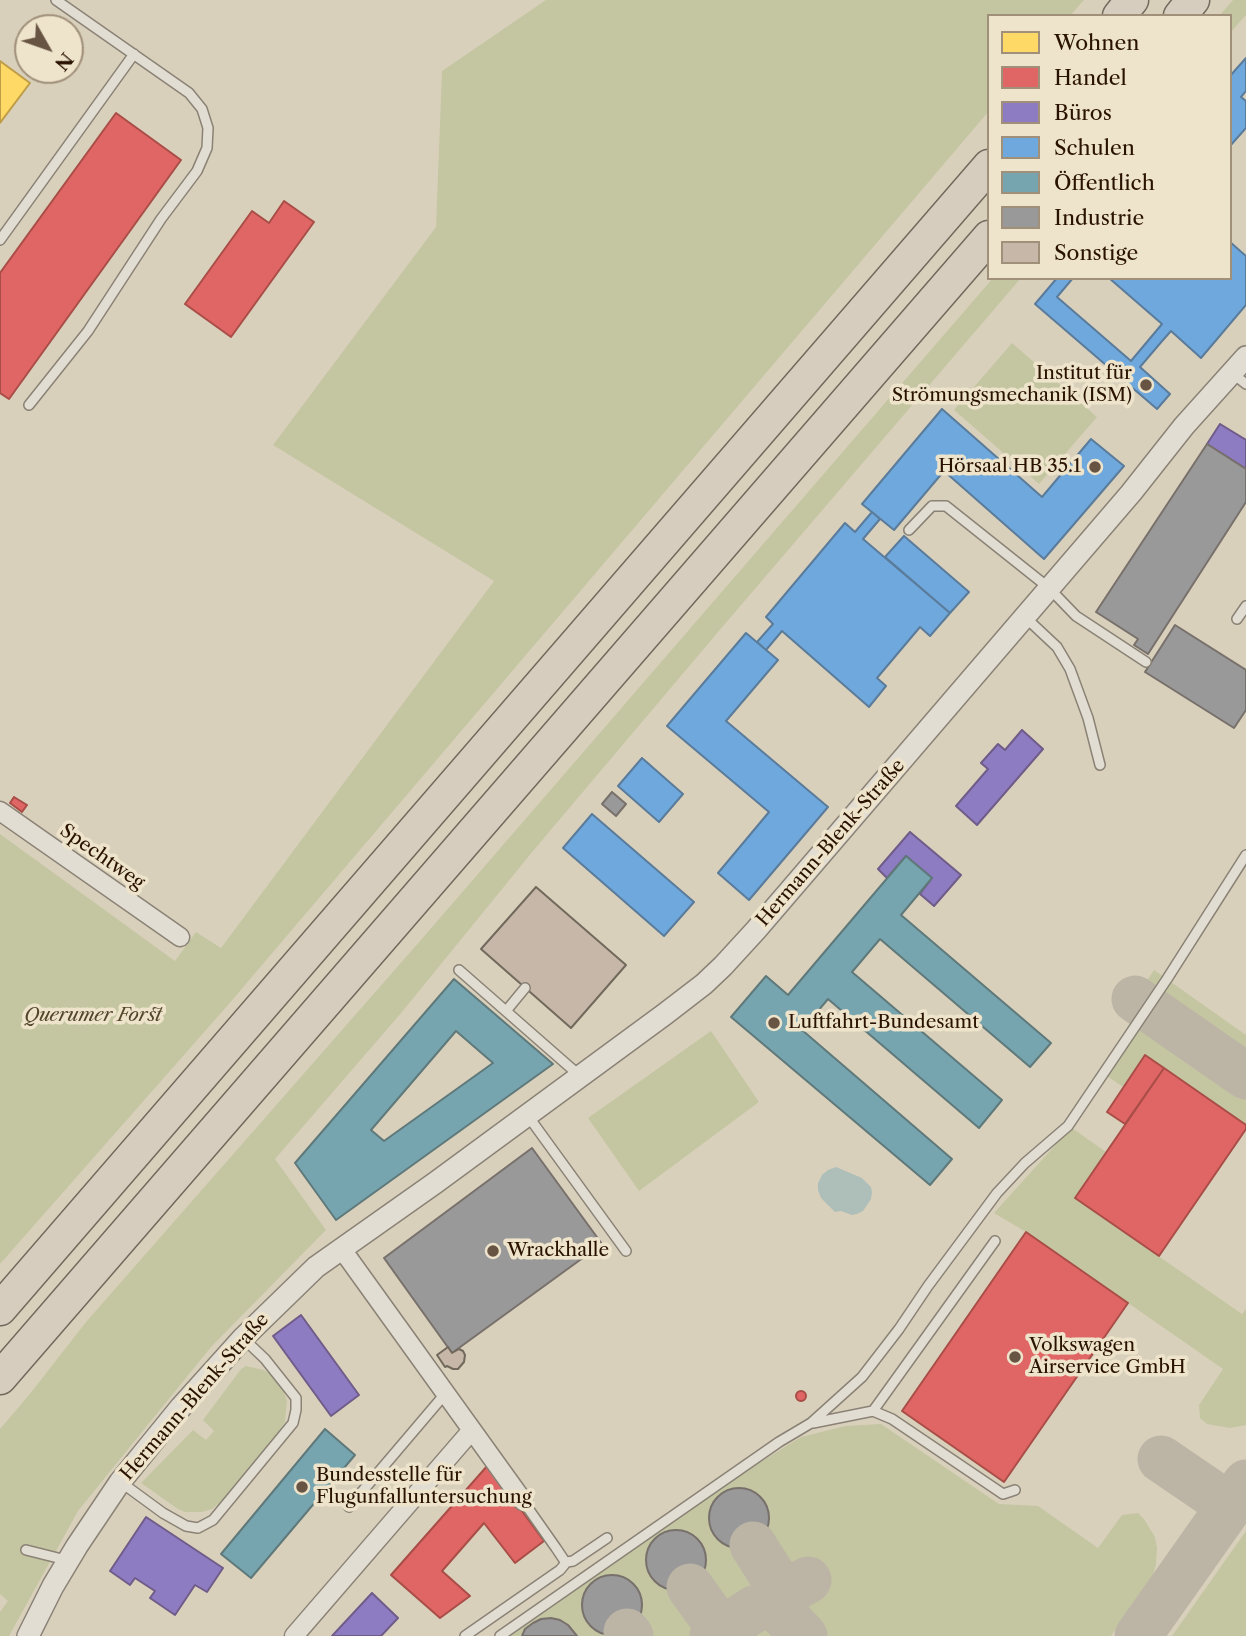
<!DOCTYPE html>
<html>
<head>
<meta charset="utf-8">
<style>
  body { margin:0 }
  #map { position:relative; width:1246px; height:1636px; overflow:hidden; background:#d9d0bc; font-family:"Libre Caslon Text",serif }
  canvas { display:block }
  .legend { position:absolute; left:987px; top:14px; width:245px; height:266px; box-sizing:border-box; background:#eee4cc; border:2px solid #a0907a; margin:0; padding:9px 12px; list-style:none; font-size:21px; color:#2a1200 }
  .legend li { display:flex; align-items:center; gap:14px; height:35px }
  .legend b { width:35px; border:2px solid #a0907a }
  .north { position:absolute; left:14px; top:14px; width:70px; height:70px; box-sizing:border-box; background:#eee4cc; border:2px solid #a0907a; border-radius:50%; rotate:130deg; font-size:19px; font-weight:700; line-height:28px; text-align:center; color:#2a1200 }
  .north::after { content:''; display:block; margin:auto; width:24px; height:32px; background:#675442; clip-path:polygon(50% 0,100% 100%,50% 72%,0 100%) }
</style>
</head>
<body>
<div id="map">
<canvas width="1246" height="1636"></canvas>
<ul class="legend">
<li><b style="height:19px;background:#ffd966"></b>Wohnen</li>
<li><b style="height:19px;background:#e06666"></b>Handel</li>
<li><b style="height:19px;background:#8e7cc3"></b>Büros</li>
<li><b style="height:19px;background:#6fa8dc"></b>Schulen</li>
<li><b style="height:19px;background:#76a5af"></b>Öffentlich</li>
<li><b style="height:19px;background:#999"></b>Industrie</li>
<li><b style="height:19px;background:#c7b7a9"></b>Sonstige</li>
</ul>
<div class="north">N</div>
</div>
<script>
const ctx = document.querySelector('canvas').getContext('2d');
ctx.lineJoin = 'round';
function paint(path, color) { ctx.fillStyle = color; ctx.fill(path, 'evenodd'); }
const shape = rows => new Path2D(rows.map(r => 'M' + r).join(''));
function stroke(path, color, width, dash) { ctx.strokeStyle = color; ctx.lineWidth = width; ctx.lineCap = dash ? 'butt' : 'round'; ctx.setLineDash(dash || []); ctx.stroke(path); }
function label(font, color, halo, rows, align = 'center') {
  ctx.font = font + ' "Libre Caslon Text",serif'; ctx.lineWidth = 7; ctx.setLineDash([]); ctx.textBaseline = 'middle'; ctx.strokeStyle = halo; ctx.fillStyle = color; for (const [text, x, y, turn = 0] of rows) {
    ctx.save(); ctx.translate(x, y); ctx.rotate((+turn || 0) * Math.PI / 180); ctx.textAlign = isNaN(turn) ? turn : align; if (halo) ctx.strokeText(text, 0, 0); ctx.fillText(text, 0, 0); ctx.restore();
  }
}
const green = shape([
  [546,0,1084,0,1070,16,989,16,989,111,228,1005,0,1264,0,834,175,961,196,932,221,948,494,581,273,445,436,227,442,71],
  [1233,0,1246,0,1246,15,1230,33,1230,16,1219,16],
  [993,278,1021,278,724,625,533,851,402,1012,275,1159,326,1230,211,1347,78,1511,9,1636,0,1636,0,1612,8,1601,0,1594,0,1429,29,1395,86,1322,420,941],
  [1012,343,1097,417,1039,484,954,410],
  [1154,970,1246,1035,1246,1059,1142,988],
  [1143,1023,1246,1093,1246,1125,1145,1055,1123,1087,1107,1076],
  [711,1031,759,1102,639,1191,588,1118],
  [1072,1128,1106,1152,1075,1198,1242,1314,1246,1309,1246,1425,1230,1428,1218,1426,1207,1424,1200,1418,1199,1405,1223,1369,1026,1232,994,1213,1059,1141],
  [246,1366,264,1370,273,1376,281,1384,287,1401,285,1422,272,1443,228,1496,212,1509,202,1512,185,1512,178,1509,141,1483,193,1430,206,1440,214,1431,203,1420,241,1369],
  [881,1424,999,1504,1038,1506,1098,1548,1122,1515,1138,1513,1144,1519,1155,1537,1157,1548,1156,1565,1152,1578,1111,1636,510,1636,743,1473,801,1437,845,1426],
  [1246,1531,1246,1636,1172,1636]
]);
const water = shape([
  [836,1167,862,1178,871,1187,872,1192,871,1199,863,1211,857,1214,852,1215,841,1211,835,1212,821,1198,818,1190,818,1183,822,1175,828,1170]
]);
const homes = shape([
  [0,61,30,83,0,123,0,61]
]);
const shops = shape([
  [116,113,181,160,9,399,0,393,0,273,116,113],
  [284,201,314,222,231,337,185,304,252,211,269,223,284,201],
  [14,797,27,805,22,812,10,803,14,797],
  [1145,1055,1164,1068,1125,1124,1107,1112,1145,1055],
  [1164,1068,1246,1125,1246,1129,1159,1256,1075,1198,1164,1068],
  [1026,1232,1128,1303,1004,1482,902,1411,1026,1232],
  '796 1396a5 5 0 1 1 10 0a5 5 0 1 1-10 0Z',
  [488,1465,544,1541,515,1563,484,1523,442,1571,470,1596,440,1618,391,1575,488,1465]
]);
const offices = shape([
  [1220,424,1246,440,1246,469,1207,444,1220,424],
  [1022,730,1043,749,977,825,956,806,988,769,981,763,998,744,1005,750,1022,730],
  [910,832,961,875,934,906,920,894,932,878,906,856,887,878,878,869,910,832],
  [301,1315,359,1395,331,1416,273,1336,301,1315],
  [146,1517,223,1568,207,1592,195,1585,175,1615,150,1598,155,1591,135,1578,130,1585,110,1571,146,1517],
  [372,1593,398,1618,381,1636,332,1636,372,1593]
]);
const schools = shape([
  [1246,58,1246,91,1241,97,1246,101,1246,128,1230,146,1230,76,1246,58],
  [1230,242,1246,256,1246,305,1201,358,1171,331,1163,340,1140,367,1170,394,1157,409,1035,304,1057,278,1073,278,1057,297,1131,361,1162,324,1109,278,1230,278,1230,242],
  [942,409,1042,497,1091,439,1124,466,1044,559,944,471,894,530,862,504,942,409],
  [872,512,880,519,863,539,950,613,930,636,920,627,877,678,886,686,869,707,782,631,766,650,757,642,773,624,766,617,845,523,855,532,872,512],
  [904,536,969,592,950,613,885,557,904,536],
  [746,633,778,660,726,721,828,807,749,900,718,873,769,812,667,726,746,633],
  [642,758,683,794,659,822,618,786,642,758],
  [592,814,694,902,664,936,563,848,592,814]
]);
const public = shape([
  [906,856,932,878,901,915,1051,1043,1030,1067,880,939,852,972,1002,1100,979,1128,828,999,802,1030,952,1159,930,1185,731,1017,766,976,788,995,906,856],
  [454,979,553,1064,336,1220,295,1163,454,979],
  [456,1031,493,1063,384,1141,371,1130,456,1031],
  [325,1429,355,1455,251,1578,221,1554,325,1429]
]);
const industry = shape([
  [1207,444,1246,469,1246,502,1148,654,1134,645,1138,639,1096,612,1207,444],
  [1175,625,1246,670,1246,710,1234,728,1145,672,1175,625],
  [612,792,626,804,616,816,602,804,612,792],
  [532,1148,602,1244,452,1353,384,1258,532,1148],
  '709 1518a30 30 0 1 1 60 0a30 30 0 1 1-60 0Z',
  '646 1560a30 30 0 1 1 60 0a30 30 0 1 1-60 0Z',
  '582 1605a30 30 0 1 1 60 0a30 30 0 1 1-60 0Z',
  [551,1618,560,1620,568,1625,577,1636,522,1636,525,1629,533,1623,541,1619,551,1618]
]);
const taxiway = shape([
  [1135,999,1246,1076],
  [1161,1459,1230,1506],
  [753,1545,784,1594],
  [690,1587,721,1630],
  [775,1606,804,1636],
  [627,1632,630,1636],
  [713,1636,756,1608,775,1606,777,1600,784,1594,808,1580],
  [1138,1636,1246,1483]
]);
const building = shape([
  [536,887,626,965,571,1028,481,949,536,887],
  [448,1347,452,1353,459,1349,463,1351,465,1355,464,1362,458,1369,453,1369,447,1366,445,1367,437,1355,448,1347]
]);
const service = shape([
  [0,240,134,54],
  [1232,373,1246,384],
  [29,405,88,331,161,219,197,171,207,148,208,128,202,109,189,93,56,0],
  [909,530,932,506,946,506,1049,588,1076,616,1146,662],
  [1025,617,1057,647,1070,669,1088,718,1100,765],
  [1237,619,1246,606],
  [459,970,580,1076],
  [506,1011,525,988],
  [528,1116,626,1251],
  [873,1411,892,1419,1003,1494,1015,1490],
  [813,1423,873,1411,995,1241],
  [122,1483,163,1513,186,1526,198,1528,213,1520,293,1423,296,1410,296,1398,265,1359,244,1339],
  [349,1507,445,1394],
  [26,1550,66,1560],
  [564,1560,567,1562,573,1561,607,1538],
  [465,1636,560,1570,565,1564,564,1560,556,1548,523,1501],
  [500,1636,779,1442,811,1423,862,1377,899,1329,928,1286,997,1193,1025,1163,1068,1126,1167,979,1246,855]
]);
const minor = shape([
  [0,811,180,937],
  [341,1248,523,1501],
  [294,1636,472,1430]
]);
const tertiary = shape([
  [28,1636,53,1586,77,1546,120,1482,181,1407,243,1338,316,1267,435,1183,665,1014,704,984,723,966,756,930,1131,493,1184,426,1246,357]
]);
const motorway = shape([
  [1119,16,1132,0],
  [1180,16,1193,0],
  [0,1309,989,166],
  [0,1378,989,237]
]);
const markers = [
  [1146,385,7,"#675442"],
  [1095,467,7,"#675442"],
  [774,1023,7,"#675442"],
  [493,1251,7,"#675442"],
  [1015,1357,7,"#675442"],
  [302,1487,7,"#675442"]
];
const poiNames = [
  ["Institut für",1132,374,"right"],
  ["Strömungsmechanik (ISM)",1132,396,"right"],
  ["Hörsaal HB 35.1",1081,467,"right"],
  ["Luftfahrt-Bundesamt",788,1023],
  ["Wrackhalle",507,1251],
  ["Volkswagen",1029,1346],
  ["Airservice GmbH",1029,1368],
  ["Bundesstelle für",316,1476],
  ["Flugunfalluntersuchung",316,1498]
];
const streetNames = [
  ["Hermann-Blenk-Straße",831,843,-49],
  ["Spechtweg",102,857,35],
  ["Hermann-Blenk-Straße",195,1397,-49]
];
const parkNames = [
  ["Querumer Forst",93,1016]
];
paint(green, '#c4c6a2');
paint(water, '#aebeb8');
paint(homes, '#ffd966');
stroke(homes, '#bf9d47', 2);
paint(shops, '#e06666');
stroke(shops, '#a94d47', 2);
paint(offices, '#8e7cc3');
stroke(offices, '#705c88', 2);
paint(schools, '#6fa8dc');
stroke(schools, '#5a7b9a', 2);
paint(public, '#76a5af');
stroke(public, '#5f797a', 2);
paint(industry, '#999');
stroke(industry, '#78706b', 2);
stroke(taxiway, '#bcb4a5', 47);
paint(building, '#c7b7a9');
stroke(building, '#71695c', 2);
stroke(service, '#8a8275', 12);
stroke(minor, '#8a8275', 21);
stroke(tertiary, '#8a8275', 24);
stroke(motorway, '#71695c', 35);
stroke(service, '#e2ddd3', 9);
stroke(minor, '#e2ddd3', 18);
stroke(tertiary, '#e2ddd3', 21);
stroke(motorway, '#d6cdbe', 32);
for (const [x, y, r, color] of markers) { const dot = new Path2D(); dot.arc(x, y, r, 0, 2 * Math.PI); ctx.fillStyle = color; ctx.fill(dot); stroke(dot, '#eee4cc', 2.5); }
label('19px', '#2a1200', '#eee4cc', poiNames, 'left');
label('19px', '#2a1200', '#eee4cc', streetNames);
label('italic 19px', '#53462a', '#eee4cc', parkNames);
</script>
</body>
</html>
